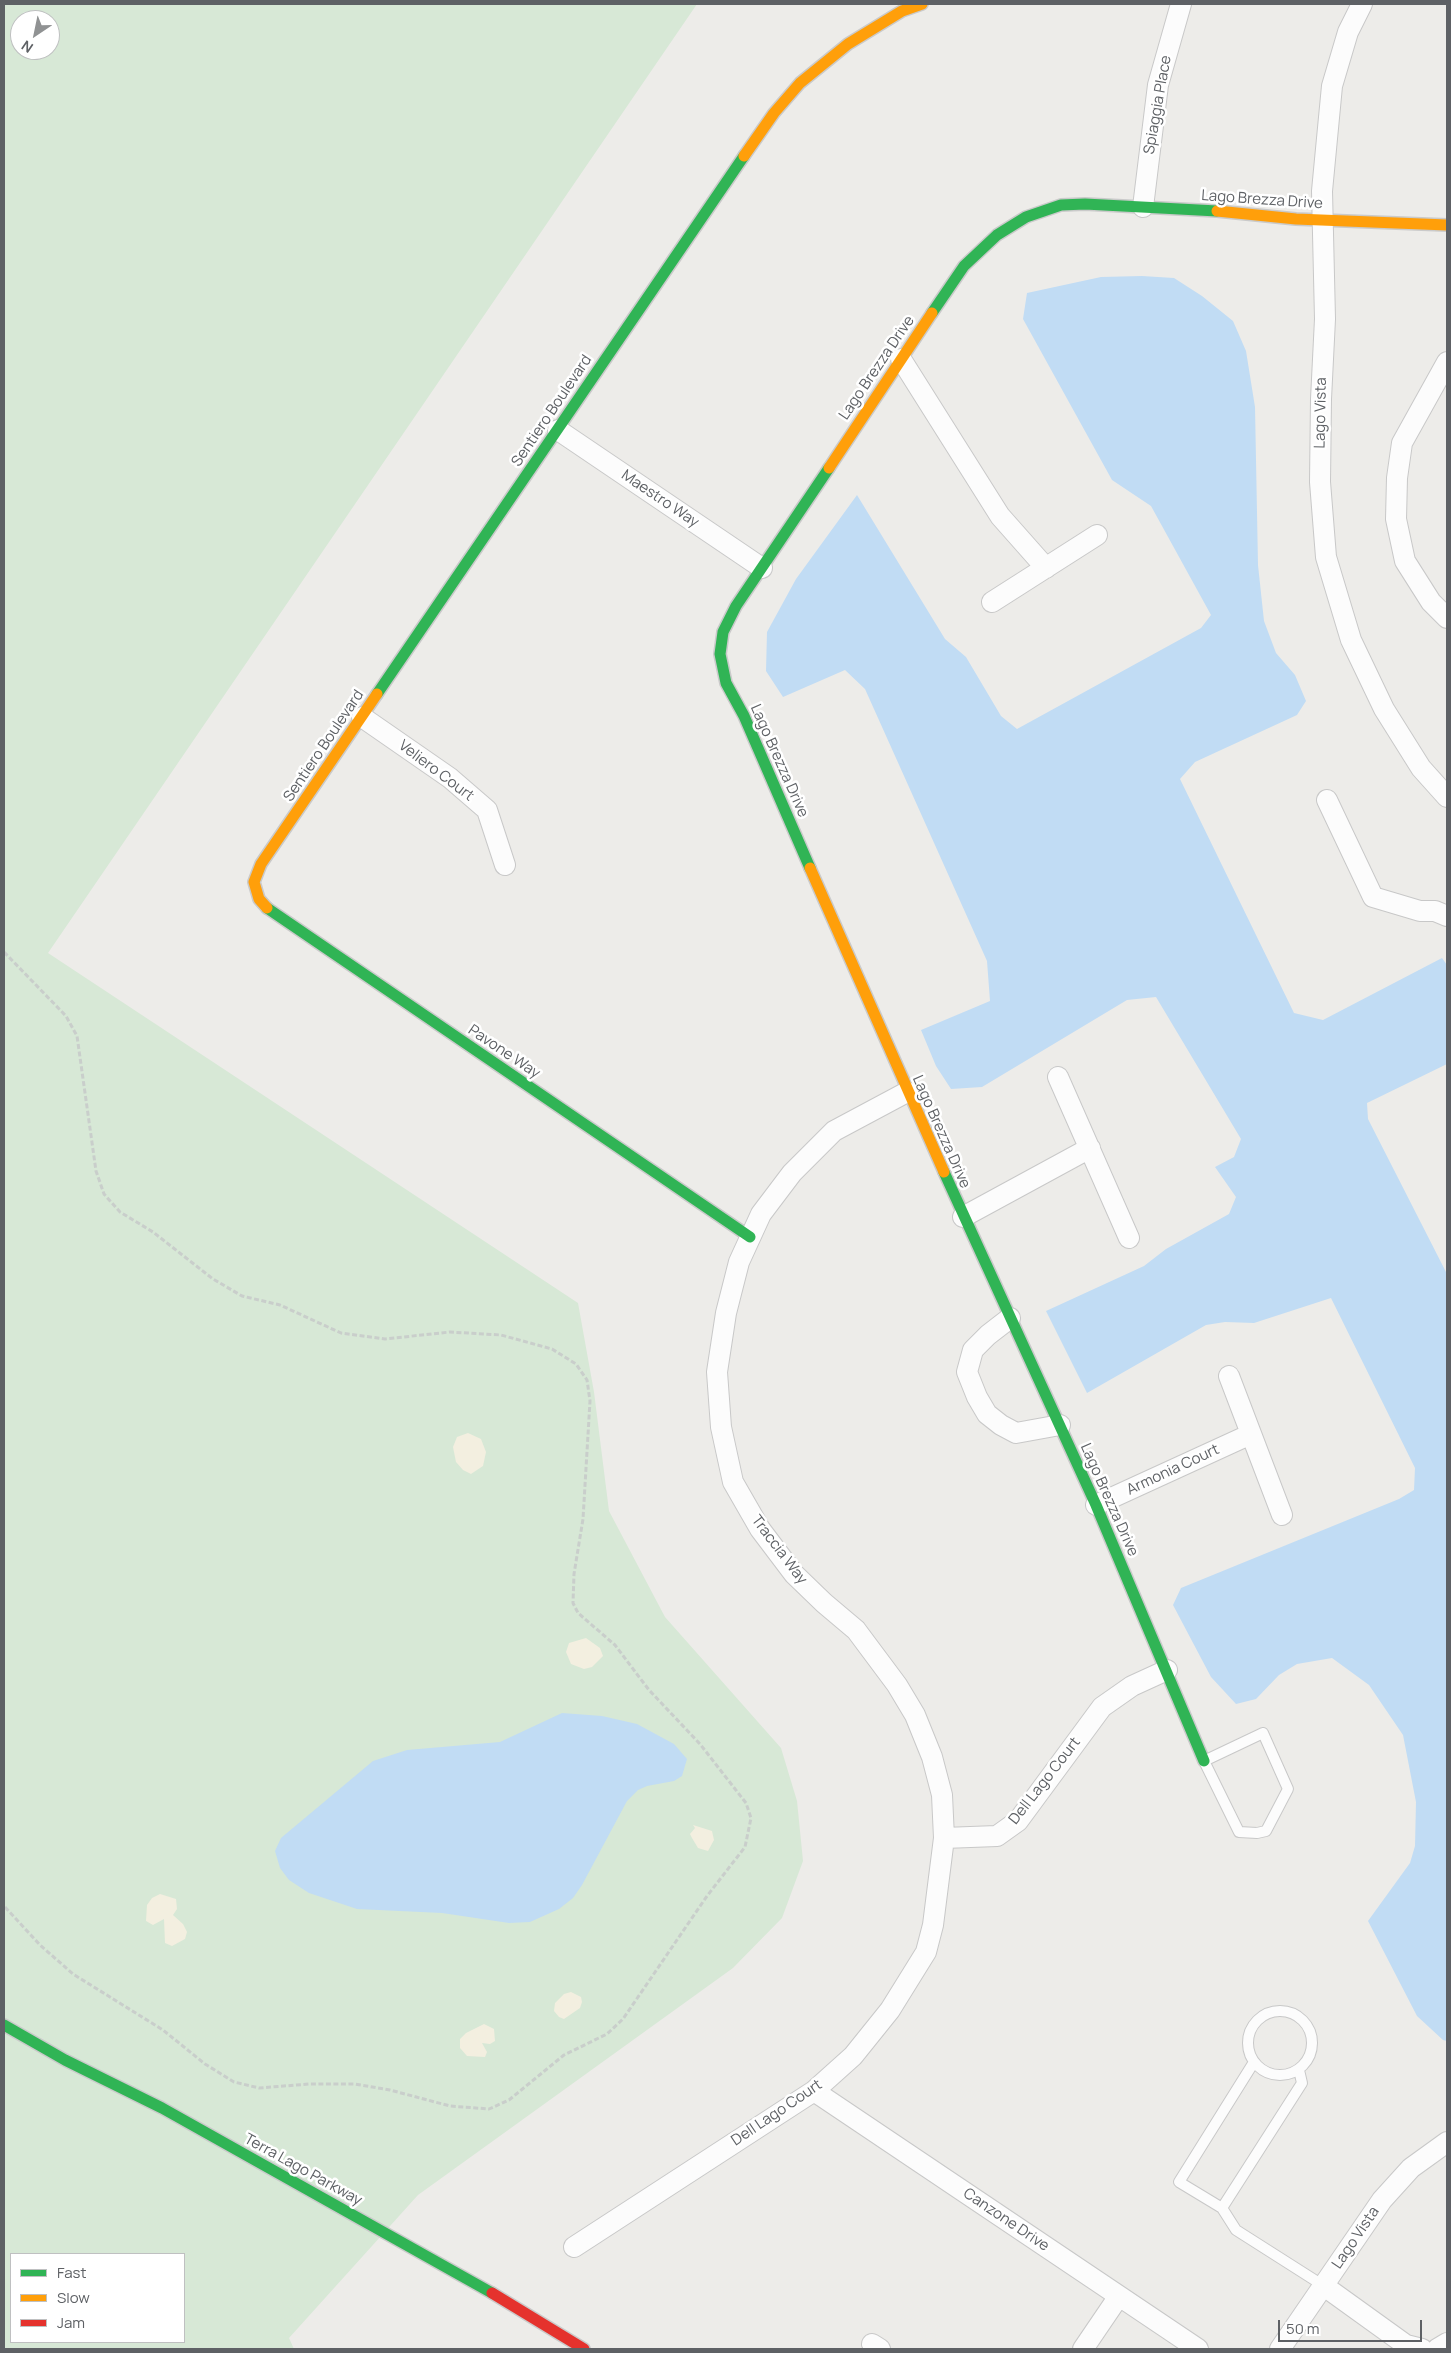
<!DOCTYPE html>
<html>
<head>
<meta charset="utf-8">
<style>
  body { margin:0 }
  #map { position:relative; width:1451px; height:2353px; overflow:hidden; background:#edece9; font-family:Manrope,sans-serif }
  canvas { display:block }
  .frame { position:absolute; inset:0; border:5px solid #5e6165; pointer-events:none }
  .legend { position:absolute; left:10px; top:2253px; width:175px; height:90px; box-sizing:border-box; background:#fff; border:1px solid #bfc0c1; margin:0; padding:6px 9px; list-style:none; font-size:15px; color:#5e6165 }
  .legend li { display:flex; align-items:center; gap:10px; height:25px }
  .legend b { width:25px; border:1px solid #bfc0c1 }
  .north { position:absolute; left:10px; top:10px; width:50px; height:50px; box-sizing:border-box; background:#fff; border:1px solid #bfc0c1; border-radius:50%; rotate:214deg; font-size:14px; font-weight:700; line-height:20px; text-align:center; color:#5e6165 }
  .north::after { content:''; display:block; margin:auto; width:18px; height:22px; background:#909293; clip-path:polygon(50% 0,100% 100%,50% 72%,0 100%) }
  .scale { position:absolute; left:1278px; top:2320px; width:144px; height:22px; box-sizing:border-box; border:2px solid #5e6165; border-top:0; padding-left:6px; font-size:15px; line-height:18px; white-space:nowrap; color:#5e6165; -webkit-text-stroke:4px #fff; paint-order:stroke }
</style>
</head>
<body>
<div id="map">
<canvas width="1451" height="2353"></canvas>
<div class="frame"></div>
<ul class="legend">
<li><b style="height:6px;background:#30b455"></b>Fast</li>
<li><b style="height:6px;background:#ff9f0a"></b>Slow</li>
<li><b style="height:6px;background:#e5322d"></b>Jam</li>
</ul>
<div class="north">N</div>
<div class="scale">50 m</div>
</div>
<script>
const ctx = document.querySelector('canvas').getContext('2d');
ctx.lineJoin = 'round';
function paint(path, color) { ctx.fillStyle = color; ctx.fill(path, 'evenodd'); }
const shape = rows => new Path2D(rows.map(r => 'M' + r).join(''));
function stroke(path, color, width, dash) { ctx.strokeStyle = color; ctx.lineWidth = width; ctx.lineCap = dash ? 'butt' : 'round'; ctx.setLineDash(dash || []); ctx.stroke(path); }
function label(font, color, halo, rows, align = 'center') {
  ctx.font = font + ' Manrope,sans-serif'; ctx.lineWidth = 5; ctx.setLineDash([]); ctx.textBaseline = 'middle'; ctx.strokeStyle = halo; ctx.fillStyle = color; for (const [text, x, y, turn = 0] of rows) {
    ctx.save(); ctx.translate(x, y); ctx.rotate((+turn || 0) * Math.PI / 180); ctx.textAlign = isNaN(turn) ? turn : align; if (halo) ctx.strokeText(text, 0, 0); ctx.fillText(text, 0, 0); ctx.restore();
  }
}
const green = shape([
  [4,4,697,4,48,953,578,1303,594,1392,609,1511,665,1617,781,1748,797,1801,803,1861,782,1918,733,1968,418,2195,289,2338,294,2349,4,2349],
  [20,20,50,20,50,50,20,50],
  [11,2254,184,2254,184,2342,11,2342]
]);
const sand = shape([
  [468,1433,481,1439,486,1452,483,1466,471,1474,463,1470,456,1462,453,1447,457,1437],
  [586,1638,600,1648,603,1656,592,1667,584,1669,571,1664,566,1652,569,1643],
  [693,1825,712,1831,714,1840,708,1851,698,1848,692,1838,690,1834,695,1828],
  [160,1894,176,1899,177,1909,173,1915,183,1924,187,1932,185,1939,172,1946,165,1943,164,1919,153,1925,146,1921,147,1905,152,1898],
  [571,1992,581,1997,582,2002,580,2008,564,2019,559,2017,554,2011,555,2003,564,1994],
  [484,2024,494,2029,495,2041,490,2044,482,2043,487,2052,485,2057,467,2056,460,2048,460,2039,466,2033]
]);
const water = shape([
  [1142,276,1174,278,1202,296,1233,321,1246,351,1255,407,1258,565,1264,621,1276,653,1295,675,1306,701,1297,715,1195,762,1180,779,1294,1013,1323,1020,1442,958,1447,965,1447,1064,1367,1103,1368,1119,1447,1274,1447,2041,1443,2040,1417,2016,1368,1921,1410,1863,1415,1846,1416,1802,1403,1735,1369,1685,1332,1658,1297,1664,1279,1675,1256,1699,1236,1704,1211,1677,1173,1605,1181,1588,1399,1499,1414,1490,1415,1468,1331,1298,1254,1323,1225,1322,1206,1325,1087,1393,1046,1311,1144,1266,1166,1249,1229,1214,1236,1197,1215,1167,1234,1157,1241,1139,1156,997,1127,1000,982,1087,951,1089,936,1066,921,1030,990,1001,987,961,865,689,845,670,783,697,766,671,767,632,796,579,857,495,945,639,966,657,1001,716,1017,729,1201,628,1211,615,1151,506,1112,480,1023,319,1027,293,1101,277],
  [562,1713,602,1716,637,1724,674,1744,687,1759,682,1776,674,1781,647,1786,638,1790,627,1801,582,1885,573,1898,559,1909,530,1922,509,1923,442,1913,357,1909,309,1893,289,1880,280,1868,275,1851,281,1838,373,1761,407,1750,500,1742]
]);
const path = shape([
  [4,952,66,1016,77,1036,96,1171,104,1194,120,1212,153,1232,213,1279,242,1296,280,1305,341,1333,385,1339,450,1332,501,1335,552,1349,576,1364,587,1380,590,1401,583,1519,574,1574,573,1603,578,1613,615,1645,649,1690,700,1744,746,1803,751,1818,745,1847,707,1896,623,2019,607,2034,564,2055,509,2100,489,2109,450,2106,390,2090,355,2084,309,2084,259,2088,234,2082,205,2064,163,2030,73,1974,40,1945,4,1906]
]);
const lane = shape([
  [1263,1733,1288,1789,1266,1831,1257,1833,1239,1832,1204,1761,1263,1733],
  '1248 2043a32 32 0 1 1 64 0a32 32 0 1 1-64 0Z',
  [1254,2062,1179,2182,1222,2208,1236,2230,1324,2286],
  [1222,2208,1302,2083,1299,2070]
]);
const street = shape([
  [1362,4,1348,32,1332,86,1322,191,1325,319,1321,399,1320,482,1326,557,1351,640,1384,709,1421,768,1447,797],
  [1143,207,1158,85,1181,4],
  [901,359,1000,516,1046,568],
  [1447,362,1402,443,1397,478,1396,519,1405,561,1431,602,1447,618],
  [558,430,762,568],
  [992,602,1097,535],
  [362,717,450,778,487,810,505,865],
  [1327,800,1373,897,1420,911,1435,911,1447,916],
  [1058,1077,1129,1238],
  [907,1092,834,1131,792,1173,761,1214,739,1262,726,1313,717,1372,721,1427,733,1482,760,1529,794,1574,824,1603,856,1630,897,1685,915,1715,932,1757,942,1795,944,1838],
  [963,1217,1090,1148],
  [1010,1318,988,1335,973,1350,967,1372,977,1397,987,1414,1001,1425,1016,1433,1060,1425],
  [1229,1376,1282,1515],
  [1096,1505,1251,1434],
  [814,2091,1198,2349],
  [574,2247,814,2091,853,2056,890,2010,926,1952,933,1925,944,1838,997,1836,1018,1821,1102,1707,1132,1686,1167,1670],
  [1324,2286,1406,2345,1422,2349],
  [872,2344,880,2349],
  [1083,2349,1119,2296],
  [1280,2349,1382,2200,1411,2168,1447,2142],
  [1437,2349,1447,2343]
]);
const fast = shape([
  [932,313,964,266,997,235,1026,217,1061,205,1085,204,1217,211],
  [377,694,744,156],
  [810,868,744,716,726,683,720,654,723,632,736,606,829,468],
  [267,908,750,1237],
  [944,1172,1096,1505,1204,1761],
  [4,2025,65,2060,162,2108,492,2293]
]);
const slow = shape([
  [744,156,774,113,800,83,848,44,902,11,922,4],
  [1217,211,1296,219,1447,225],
  [829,468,932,313],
  [810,868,944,1172],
  [267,908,259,899,254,882,261,864,377,694]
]);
const jam = shape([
  [492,2293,584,2349]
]);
const streetNames = [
  ["Spiaggia Place",1158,105,-80],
  ["Lago Brezza Drive",1262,200,4],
  ["Lago Brezza Drive",877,368,-56],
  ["Sentiero Boulevard",552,411,-56],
  ["Lago Vista",1321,413,-89],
  ["Maestro Way",660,499,34],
  ["Sentiero Boulevard",324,746,-56],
  ["Lago Brezza Drive",779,761,66],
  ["Veliero Court",436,771,37],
  ["Pavone Way",504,1052,34],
  ["Lago Brezza Drive",941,1132,66],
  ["Armonia Court",1173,1470,-25],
  ["Lago Brezza Drive",1109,1500,66],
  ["Traccia Way",779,1550,53],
  ["Dell Lago Court",1045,1781,-52],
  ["Dell Lago Court",777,2113,-34],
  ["Terra Lago Parkway",303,2170,29],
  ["Canzone Drive",1006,2220,34],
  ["Lago Vista",1356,2238,-56]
];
paint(green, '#d7e8d6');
paint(sand, '#f3efe0');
paint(water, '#c1dcf4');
stroke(lane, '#c8c8c8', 12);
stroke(street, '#c8c8c8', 22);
stroke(fast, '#cacaca', 14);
stroke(slow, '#cacaca', 14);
stroke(jam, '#cacaca', 14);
stroke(path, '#c9cecb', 3, [5, 2.5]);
stroke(lane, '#fcfcfc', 10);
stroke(street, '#fcfcfc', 20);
stroke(fast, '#30b455', 11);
stroke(slow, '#ff9f0a', 11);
stroke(jam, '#e5322d', 11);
label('15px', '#5e6165', '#fff', streetNames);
</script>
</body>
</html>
